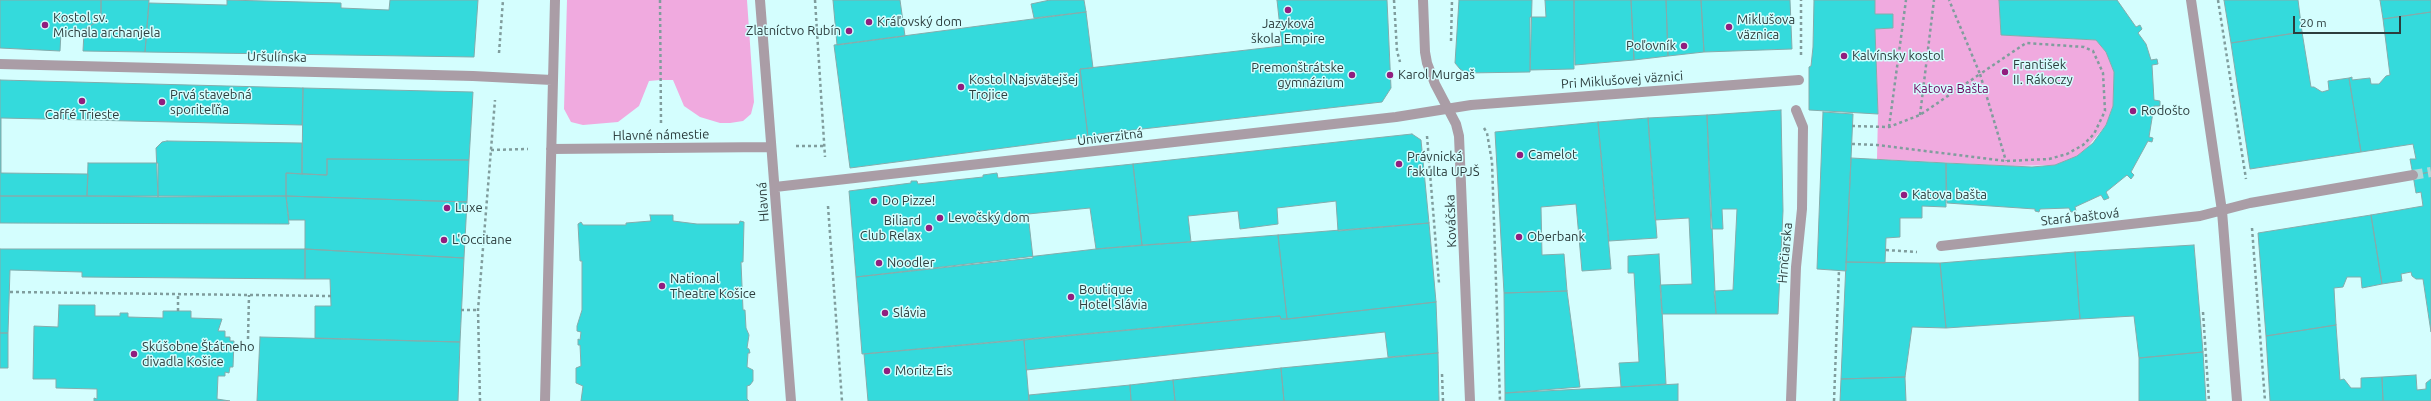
<!DOCTYPE html>
<html>
<head>
<meta charset="utf-8">
<style>
  body { margin:0 }
  #map { position:relative; width:2431px; height:401px; overflow:hidden; background:#d4fefe; font-family:Ubuntu,sans-serif }
  canvas { display:block }
  .scale { position:absolute; left:2293px; top:16px; width:108px; height:18px; box-sizing:border-box; border:2px solid #2c3d3d; border-top:0; padding-left:5px; font-size:12px; line-height:14px; white-space:nowrap; color:#2c3d3d; -webkit-text-stroke:3px #d4fefe; paint-order:stroke }
</style>
</head>
<body>
<div id="map">
<canvas width="2431" height="401"></canvas>
<div class="scale">20 m</div>
</div>
<script>
const ctx = document.querySelector('canvas').getContext('2d');
ctx.lineJoin = 'round';
function paint(path, color) { ctx.fillStyle = color; ctx.fill(path, 'evenodd'); }
const shape = rows => new Path2D(rows.map(r => 'M' + r).join(''));
function stroke(path, color, width, dash) { ctx.strokeStyle = color; ctx.lineWidth = width; ctx.lineCap = dash ? 'butt' : 'round'; ctx.setLineDash(dash || []); ctx.stroke(path); }
function label(font, color, halo, rows, align = 'center') {
  ctx.font = font + ' Ubuntu,sans-serif'; ctx.lineWidth = 3; ctx.setLineDash([]); ctx.textBaseline = 'middle'; ctx.strokeStyle = halo; ctx.fillStyle = color; for (const [text, x, y, turn = 0] of rows) {
    ctx.save(); ctx.translate(x, y); ctx.rotate((+turn || 0) * Math.PI / 180); ctx.textAlign = isNaN(turn) ? turn : align; if (halo) ctx.strokeText(text, 0, 0); ctx.fillText(text, 0, 0); ctx.restore();
  }
}
const green = shape([
  [567,0,747,0,754,102,751,114,743,121,730,123,720,123,700,117,684,106,673,80,660,80,649,81,639,106,618,122,583,125,571,122,564,109],
  [1875,0,1999,0,2001,35,2096,40,2106,52,2114,72,2113,106,2106,125,2086,149,2077,156,2055,165,2013,166,1877,159,1878,114,1875,29,1893,28,1892,14,1875,14]
]);
const building = shape([
  [0,0,101,0,101,19,80,32,61,32,60,51,0,48,0,0],
  [101,0,149,0,145,52,83,51,84,32,80,32,101,19,101,0],
  [227,0,341,3,341,8,389,10,390,0,478,0,474,57,145,52,149,3,227,5,227,0],
  [833,0,900,0,905,36,837,45,833,0],
  [1050,0,1084,0,1086,12,1034,18,1031,4,1050,0],
  [1277,0,1387,0,1391,88,1382,102,1098,134,1098,136,1088,137,1080,69,1282,46,1277,0],
  [1459,0,1532,0,1530,72,1466,73,1460,69,1455,63,1459,0],
  [1545,0,1574,0,1574,69,1530,70,1530,17,1546,17,1545,0],
  [1574,0,1631,0,1634,60,1575,65,1574,0],
  [1631,0,1666,0,1668,56,1634,60,1631,0],
  [1666,0,1701,0,1704,52,1668,56,1666,0],
  [1701,0,1790,0,1792,49,1704,52,1701,0],
  [1814,0,1875,0,1875,14,1893,14,1893,28,1875,29,1878,114,1809,110,1809,67,1811,66,1813,47,1814,0],
  [1999,0,2117,0,2136,27,2140,25,2142,29,2138,33,2146,44,2151,60,2157,59,2158,64,2152,65,2154,100,2160,101,2160,106,2154,106,2149,137,2153,138,2152,142,2148,141,2131,172,2134,175,2131,179,2127,175,2106,192,2109,198,2104,200,2101,195,2075,207,2076,211,2071,212,2069,208,2040,209,2039,212,2035,211,2035,209,1947,203,1946,163,2032,167,2055,165,2077,156,2093,143,2106,125,2113,106,2114,72,2106,52,2096,40,2001,35,1999,0],
  [2224,0,2298,0,2302,32,2231,43,2224,0],
  [2380,0,2431,0,2431,12,2383,19,2380,0],
  [1086,12,1093,68,1080,69,1088,137,850,168,834,45,1086,12],
  [2431,12,2431,172,2413,175,2410,159,2416,159,2413,144,2361,152,2349,78,2352,77,2352,80,2370,78,2371,84,2379,84,2386,76,2390,75,2383,19,2431,12],
  [2302,32,2311,87,2314,87,2322,92,2329,90,2328,81,2349,78,2361,152,2250,169,2231,43,2302,32],
  [0,80,303,88,302,125,1,118,1,173,88,174,87,196,0,196,0,80],
  [303,88,473,92,469,160,327,159,327,175,302,174,303,88],
  [1781,110,1783,211,1778,314,1716,314,1714,291,1733,290,1737,209,1722,209,1723,229,1711,229,1707,115,1781,110],
  [1823,112,1853,114,1846,271,1817,269,1823,112],
  [1707,115,1716,314,1662,314,1660,285,1692,284,1689,218,1655,220,1648,118,1707,115],
  [1648,118,1657,238,1609,241,1598,122,1648,118],
  [1598,122,1611,269,1582,271,1576,204,1541,207,1542,255,1564,254,1567,291,1504,293,1495,132,1598,122],
  [1412,134,1421,140,1429,223,1338,231,1336,201,1277,208,1278,224,1240,229,1238,211,1188,216,1191,242,1142,245,1133,164,1412,134],
  [167,141,302,143,302,174,286,173,286,196,158,197,156,148,162,142,167,141],
  [1851,158,1946,163,1946,207,1922,206,1922,218,1900,218,1900,237,1886,238,1885,263,1846,262,1851,158],
  [327,159,469,160,467,202,286,196,286,173,327,175,327,159],
  [88,163,158,163,158,197,87,196,88,163],
  [1133,164,1142,245,1096,249,1090,208,1028,214,1033,258,856,277,849,191,911,183,911,181,917,181,918,184,983,177,983,175,997,173,998,178,1133,164],
  [2431,172,2431,332,2423,279,2416,279,2412,276,2411,272,2401,274,2402,281,2382,284,2371,215,2423,206,2421,192,2416,193,2413,175,2431,172],
  [0,196,286,196,289,224,0,223,0,196],
  [286,196,467,202,464,258,305,249,305,220,289,220,286,196],
  [650,215,673,215,673,221,697,224,739,224,740,221,744,222,743,262,741,262,743,310,745,310,746,328,749,335,747,348,749,349,750,353,748,353,747,367,753,370,753,381,750,385,747,386,747,399,749,401,581,401,583,386,576,383,576,368,581,366,580,345,578,345,578,339,580,340,581,332,577,331,577,326,582,310,582,261,580,261,578,224,581,222,583,225,626,225,626,223,651,221,650,215],
  [2371,215,2382,284,2362,288,2361,277,2347,277,2343,287,2334,288,2336,325,2266,336,2258,233,2371,215],
  [1429,223,1436,302,1287,319,1278,235,1429,223],
  [1278,235,1287,319,1281,319,1280,316,862,354,856,277,1096,249,1278,235],
  [2194,245,2203,352,2139,358,2134,316,2080,319,2075,252,2194,245],
  [0,249,305,249,305,279,82,277,82,272,10,270,8,333,0,333,0,249],
  [305,249,464,258,460,342,315,338,315,306,331,306,330,279,305,279,305,249],
  [2075,252,2080,319,1946,328,1940,263,2075,252],
  [1659,254,1666,384,1621,387,1619,363,1639,362,1634,273,1628,273,1628,256,1659,254],
  [1846,262,1940,263,1946,328,1912,327,1905,377,1841,379,1846,262],
  [1567,291,1580,387,1505,393,1504,293,1567,291],
  [1436,302,1438,353,1388,357,1385,332,1026,370,1024,340,1280,316,1281,319,1287,319,1436,302],
  [59,305,95,305,95,316,120,316,120,313,128,313,128,317,163,318,163,311,191,311,191,318,222,319,218,331,225,331,225,337,230,337,230,341,234,341,233,367,230,367,229,373,225,372,225,376,218,376,217,399,230,401,94,401,94,398,97,399,97,389,56,388,56,379,33,379,34,326,58,327,59,305],
  [2336,325,2340,380,2344,379,2351,388,2361,388,2361,378,2382,377,2383,401,2270,401,2266,336,2336,325],
  [0,333,8,333,8,368,0,368,0,333],
  [260,337,460,342,458,401,257,401,260,337],
  [1024,340,1029,401,868,401,864,354,1024,340],
  [2203,352,2206,401,2139,401,2139,358,2203,352],
  [1438,353,1439,401,1284,401,1281,368,1438,353],
  [1281,368,1284,401,1175,401,1173,380,1281,368],
  [2416,375,2417,390,2426,389,2426,383,2431,379,2431,401,2383,401,2382,377,2416,375],
  [1905,377,1906,401,1840,401,1841,379,1905,377],
  [1173,380,1175,401,1131,401,1130,385,1173,380],
  [1678,384,1678,401,1505,401,1505,393,1678,384],
  [1130,385,1131,401,1029,401,1029,395,1130,385]
]);
const minorTunnel = shape([
  [2413,175,2431,172]
]);
const path = shape([
  [660,0,661,124],
  [815,0,825,157],
  [1394,0,1397,51,1400,62],
  [2218,0,2246,179],
  [1451,41,1452,0],
  [499,53,503,0],
  [1801,55,1801,0],
  [1920,115,1934,0],
  [1852,126,1889,127,1920,115,1980,74,1949,0],
  [1889,127,1906,0],
  [1484,128,1487,133,1492,162,1500,401],
  [1427,136,1439,283],
  [1852,144,1877,145,2006,161,2049,159,2067,154,2083,145,2094,134,2105,111,2103,73,2093,51,2084,47,2026,43,1980,74,2006,161],
  [796,146,824,146],
  [491,150,528,149],
  [828,206,842,401],
  [2252,228,2265,401],
  [1886,250,1917,252],
  [10,292,331,296],
  [461,310,478,310],
  [178,311,178,294],
  [2203,312,2209,401],
  [248,339,249,295],
  [1442,374,1443,401],
  [480,401,478,310,495,100],
  [1834,401,1839,270]
]);
const pedestrian = shape([
  [760,0,791,401],
  [0,64,473,76,552,80],
  [551,149,771,147],
  [775,187,1396,117,1471,105,1799,80],
  [545,401,555,0]
]);
const minor = shape([
  [1423,0,1425,52,1427,63,1435,84,1456,124,1459,136,1470,401],
  [2191,0,2222,211,2237,401],
  [1941,246,2200,216,2250,203,2413,175],
  [1791,401,1796,267,1802,209,1803,127,1796,110]
]);
const markers = [
  [1288,10,4,"#911e7e"],
  [869,22,4,"#911e7e"],
  [45,25,4,"#911e7e"],
  [1729,27,4,"#911e7e"],
  [849,31,4,"#911e7e"],
  [1684,46,4,"#911e7e"],
  [1844,56,4,"#911e7e"],
  [2005,72,4,"#911e7e"],
  [1352,75,4,"#911e7e"],
  [1390,75,4,"#911e7e"],
  [961,87,4,"#911e7e"],
  [82,101,4,"#911e7e"],
  [162,102,4,"#911e7e"],
  [2133,111,4,"#911e7e"],
  [1520,155,4,"#911e7e"],
  [1399,164,4,"#911e7e"],
  [1904,195,4,"#911e7e"],
  [874,201,4,"#911e7e"],
  [447,208,4,"#911e7e"],
  [940,218,4,"#911e7e"],
  [929,228,4,"#911e7e"],
  [1519,237,4,"#911e7e"],
  [444,240,4,"#911e7e"],
  [879,263,4,"#911e7e"],
  [662,286,4,"#911e7e"],
  [1071,297,4,"#911e7e"],
  [885,313,4,"#911e7e"],
  [134,354,4,"#911e7e"],
  [887,371,4,"#911e7e"]
];
const poiNames = [
  ["Kostol sv.",53,18],
  ["Michala archanjela",53,33],
  ["Miklušova",1737,20],
  ["väznica",1737,35],
  ["Kráľovský dom",877,22],
  ["Jazyková",1288,24,"center"],
  ["škola Empire",1288,39,"center"],
  ["Zlatníctvo Rubín",841,31,"right"],
  ["Poľovník",1676,46,"right"],
  ["Kalvínsky kostol",1852,56],
  ["František",2013,65],
  ["II. Rákoczy",2013,80],
  ["Premonštrátske",1344,68,"right"],
  ["gymnázium",1344,83,"right"],
  ["Karol Murgaš",1398,75],
  ["Kostol Najsvätejšej",969,80],
  ["Trojice",969,95],
  ["Prvá stavebná",170,95],
  ["sporiteľňa",170,110],
  ["Rodošto",2141,111],
  ["Caffé Trieste",82,115,"center"],
  ["Camelot",1528,155],
  ["Právnická",1407,157],
  ["fakulta UPJŠ",1407,172],
  ["Katova bašta",1912,195],
  ["Do Pizze!",882,201],
  ["Luxe",455,208],
  ["Levočský dom",948,218],
  ["Biliard",921,221,"right"],
  ["Club Relax",921,236,"right"],
  ["Oberbank",1527,237],
  ["L'Occitane",452,240],
  ["Noodler",887,263],
  ["National",670,279],
  ["Theatre Košice",670,294],
  ["Boutique",1079,290],
  ["Hotel Slávia",1079,305],
  ["Slávia",893,313],
  ["Skúšobne Štátneho",142,347],
  ["divadla Košice",142,362],
  ["Moritz Eis",895,371]
];
const streetNames = [
  ["Uršulínska",277,57,1],
  ["Pri Miklušovej väznici",1622,80,-4],
  ["Hlavné námestie",661,135,-1],
  ["Univerzitná",1110,137,-7],
  ["Hlavná",763,202,-94],
  ["Stará baštová",2080,217,-6],
  ["Kováčska",1451,221,-92],
  ["Hrnčiarska",1785,253,-85]
];
const parkNames = [
  ["Katova Bašta",1951,89]
];
paint(green, '#f0aadf');
paint(building, '#34dadc');
stroke(building, '#84acac', 1);
stroke(minorTunnel, '#b2d7d7', 10, [10, 5]);
stroke(path, '#809d9d', 2.5, [3, 3]);
stroke(pedestrian, '#aa9da6', 10);
stroke(minor, '#aa9da6', 10);
for (const [x, y, r, color] of markers) { const dot = new Path2D(); dot.arc(x, y, r, 0, 2 * Math.PI); ctx.fillStyle = color; ctx.fill(dot); stroke(dot, '#d4fefe', 1.5); }
label('13px', '#2c3d3d', '#d4fefe', poiNames, 'left');
label('13px', '#2c3d3d', '#d4fefe', streetNames);
label('13px', '#6c045e', '#d4fefe', parkNames);
</script>
</body>
</html>
